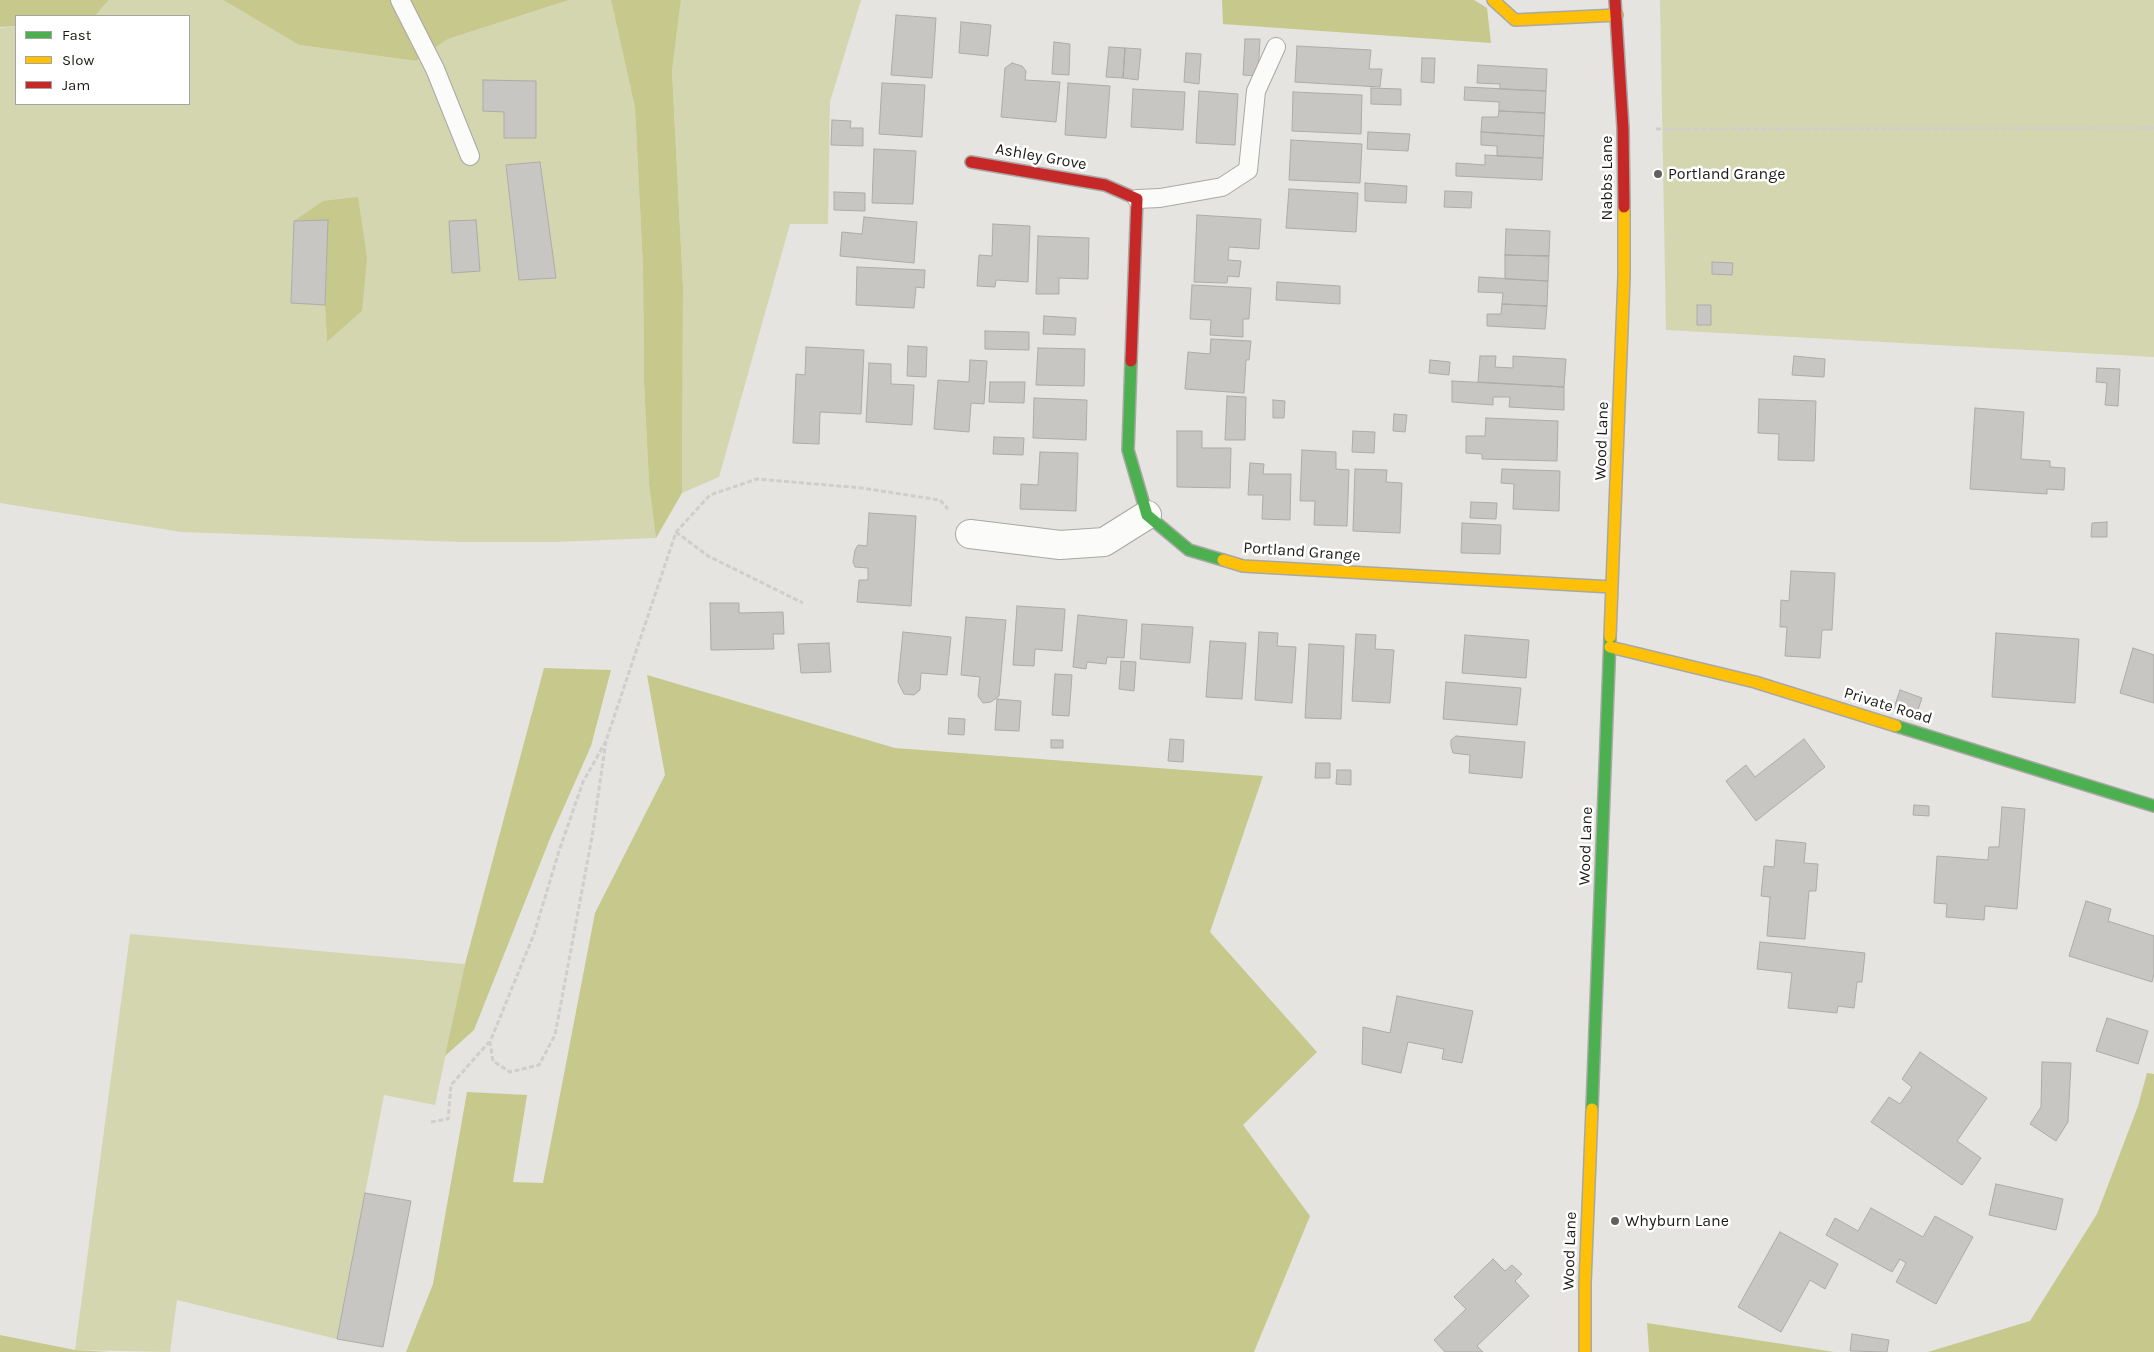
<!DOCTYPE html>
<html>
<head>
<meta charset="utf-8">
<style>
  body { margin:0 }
  #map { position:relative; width:2154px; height:1352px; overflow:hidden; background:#e5e4e0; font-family:Karla,sans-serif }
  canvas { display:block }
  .legend { position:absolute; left:15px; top:15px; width:175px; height:90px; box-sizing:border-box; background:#fff; border:1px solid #a4a4a3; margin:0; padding:6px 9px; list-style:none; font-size:15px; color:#1c1b18 }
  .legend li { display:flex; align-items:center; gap:10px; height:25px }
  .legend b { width:25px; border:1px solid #a4a4a3 }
</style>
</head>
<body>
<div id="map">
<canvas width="2154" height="1352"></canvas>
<ul class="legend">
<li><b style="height:6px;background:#4caf50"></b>Fast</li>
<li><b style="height:6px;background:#ffc107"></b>Slow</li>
<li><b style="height:6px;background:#c62828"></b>Jam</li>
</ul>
</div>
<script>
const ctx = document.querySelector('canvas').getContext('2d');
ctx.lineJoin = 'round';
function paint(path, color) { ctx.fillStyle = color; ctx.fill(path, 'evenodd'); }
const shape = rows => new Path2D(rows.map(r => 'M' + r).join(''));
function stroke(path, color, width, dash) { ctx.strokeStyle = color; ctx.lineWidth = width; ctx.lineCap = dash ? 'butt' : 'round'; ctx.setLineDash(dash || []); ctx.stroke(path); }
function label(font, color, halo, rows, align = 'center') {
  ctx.font = font + ' Karla,sans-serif'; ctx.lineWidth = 5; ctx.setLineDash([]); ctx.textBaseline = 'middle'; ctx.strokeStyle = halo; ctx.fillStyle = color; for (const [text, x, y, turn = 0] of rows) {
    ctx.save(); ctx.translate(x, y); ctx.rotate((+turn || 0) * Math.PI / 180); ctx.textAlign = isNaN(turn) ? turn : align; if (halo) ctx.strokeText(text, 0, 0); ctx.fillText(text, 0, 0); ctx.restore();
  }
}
const green = shape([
  [109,0,223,0,299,45,416,61,448,39,569,0,611,0,635,108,643,268,644,382,649,484,656,538,555,542,460,542,181,532,0,503,0,28,16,26,16,104,189,104,189,16,95,16],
  [540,162,556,278,519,280,506,165],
  [294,221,362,311,327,342,325,305,291,303],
  [681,0,861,0,830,102,828,224,790,224,719,477,682,493,683,287,672,71],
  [1660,0,2154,0,2154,357,1666,330],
  [130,934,465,964,435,1105,384,1095,337,1339,177,1300,170,1352,75,1350]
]);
const forest = shape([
  [0,0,109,0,95,16,16,16,16,26,0,27],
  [223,0,569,0,448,39,416,61,299,45],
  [611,0,681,0,672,71,683,287,682,493,656,538,649,484,644,382,643,268,635,108],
  [1222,0,1474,0,1487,8,1491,43,1223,24],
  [358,197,367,258,362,311,327,342,325,305,328,221,294,221,323,201],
  [544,668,611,670,591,746,551,836,474,1030,445,1056,465,964],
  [647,675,895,748,1263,776,1210,932,1317,1052,1243,1125,1310,1216,1254,1352,406,1352,433,1284,467,1092,527,1095,513,1182,543,1183,595,913,665,775],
  [2147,1073,2154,1074,2154,1352,1928,1352,2030,1321,2097,1214,2138,1106],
  [1647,1323,1834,1352,1649,1352],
  [0,1335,75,1350,109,1352,0,1352]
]);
const building = shape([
  [896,15,936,18,932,78,891,75,896,15],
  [961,22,991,25,988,56,959,53,961,22],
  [1245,39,1260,39,1258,76,1243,75,1245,39],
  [1054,42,1070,44,1069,75,1052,74,1054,42],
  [1297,46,1371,50,1369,69,1382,69,1380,87,1295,82,1297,46],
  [1109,47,1125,48,1123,78,1106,77,1109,47],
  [1125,48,1141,49,1138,80,1123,78,1125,48],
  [1186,53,1201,54,1199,84,1184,82,1186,53],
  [1422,58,1435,58,1434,83,1421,82,1422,58],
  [1012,63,1022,66,1026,71,1025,80,1060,82,1056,122,1001,117,1005,68,1012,63],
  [1478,65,1547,69,1546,91,1500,89,1500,84,1477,83,1478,65],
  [483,80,536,81,536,138,504,138,504,112,483,111,483,80],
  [882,83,925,85,922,137,879,134,882,83],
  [1068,83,1110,86,1106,138,1065,135,1068,83],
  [1465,87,1546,91,1545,113,1499,111,1499,102,1464,100,1465,87],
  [1371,88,1401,89,1401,105,1371,104,1371,88],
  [1133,89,1185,92,1183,130,1131,127,1133,89],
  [1199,91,1238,94,1235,145,1196,143,1199,91],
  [1293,92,1362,95,1361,134,1292,131,1293,92],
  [1499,111,1545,113,1544,136,1481,132,1482,117,1498,117,1499,111],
  [832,120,851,121,850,128,863,128,863,146,831,145,832,120],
  [1368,132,1410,134,1408,151,1367,149,1368,132],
  [1481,132,1544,136,1543,158,1497,156,1497,146,1481,145,1481,132],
  [1291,140,1362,144,1360,183,1289,180,1291,140],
  [874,149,916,151,913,204,872,203,874,149],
  [1485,155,1543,158,1542,180,1456,176,1456,163,1485,165,1485,155],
  [540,162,556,278,519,280,506,165,540,162],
  [1365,183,1407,186,1406,203,1365,201,1365,183],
  [1289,189,1358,193,1356,232,1286,228,1289,189],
  [1445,191,1472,192,1471,208,1444,207,1445,191],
  [834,192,865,193,865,211,834,210,834,192],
  [1197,215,1261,219,1259,249,1229,247,1228,260,1241,261,1239,277,1228,276,1227,283,1194,282,1197,215],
  [864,217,917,222,914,263,840,256,842,232,862,234,864,217],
  [328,220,325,305,291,303,294,221,328,220],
  [476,220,480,271,452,273,449,221,476,220],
  [993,224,1030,226,1028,282,996,280,995,287,977,286,979,255,992,256,993,224],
  [1506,229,1550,231,1549,256,1505,255,1506,229],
  [1038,236,1089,238,1088,279,1059,278,1059,294,1036,294,1038,236],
  [1505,255,1549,256,1548,281,1505,279,1505,255],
  [1712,262,1733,263,1732,275,1712,274,1712,262],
  [857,267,925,270,924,288,916,287,914,308,856,305,857,267],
  [1479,277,1548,281,1547,306,1502,304,1503,293,1478,292,1479,277],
  [1277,282,1340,286,1340,304,1276,300,1277,282],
  [1192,285,1251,288,1249,319,1243,319,1243,337,1210,335,1211,320,1190,319,1192,285],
  [1502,304,1547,306,1545,329,1487,326,1487,314,1501,314,1502,304],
  [1697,305,1711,305,1711,325,1697,325,1697,305],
  [1044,316,1076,318,1075,335,1043,334,1044,316],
  [985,331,1029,332,1029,350,985,349,985,331],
  [1211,339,1251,341,1249,360,1246,360,1244,393,1185,389,1188,352,1210,354,1211,339],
  [908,346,927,347,926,377,907,376,908,346],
  [806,347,864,350,861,414,820,412,819,444,793,443,796,374,805,375,806,347],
  [1038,348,1085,349,1084,386,1036,385,1038,348],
  [1480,356,1496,356,1495,367,1513,368,1513,356,1566,359,1564,387,1478,382,1480,356],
  [1794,356,1825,359,1824,377,1792,375,1794,356],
  [970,360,987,361,984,404,971,403,969,432,934,429,938,380,969,382,970,360],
  [1430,360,1450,362,1449,375,1429,373,1430,360],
  [869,363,891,364,891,384,914,385,912,425,866,422,869,363],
  [2097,368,2120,369,2118,406,2105,405,2107,383,2096,382,2097,368],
  [1452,381,1564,387,1564,410,1509,407,1510,397,1493,397,1493,405,1452,402,1452,381],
  [990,382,1025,382,1024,403,989,402,990,382],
  [1227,396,1246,397,1245,440,1225,440,1227,396],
  [1034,398,1087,400,1086,440,1033,438,1034,398],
  [1759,399,1816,401,1814,461,1778,460,1779,434,1758,433,1759,399],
  [1273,400,1285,401,1284,418,1273,418,1273,400],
  [1975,408,2024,412,2021,459,2050,461,2050,467,2065,468,2064,490,2047,489,2047,494,1970,489,1975,408],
  [1394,414,1407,415,1405,432,1393,431,1394,414],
  [1486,418,1558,421,1557,461,1482,459,1482,454,1466,453,1466,436,1485,436,1486,418],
  [1177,431,1202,431,1202,448,1231,448,1230,488,1177,487,1177,431],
  [1353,431,1375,432,1374,453,1352,452,1353,431],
  [994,437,1024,438,1023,455,993,454,994,437],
  [1302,450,1336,452,1336,469,1349,470,1347,526,1314,525,1315,501,1300,501,1302,450],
  [1040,452,1078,453,1076,511,1020,509,1021,484,1038,485,1040,452],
  [1250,463,1264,464,1263,474,1291,474,1290,520,1262,519,1263,495,1248,495,1250,463],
  [1355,469,1387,470,1386,482,1402,483,1400,533,1353,531,1355,469],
  [1502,469,1560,471,1559,511,1513,509,1514,484,1501,483,1502,469],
  [1471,502,1497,503,1496,519,1470,518,1471,502],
  [869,513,916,516,911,606,857,602,859,580,868,580,868,568,855,567,853,562,855,550,858,545,867,546,869,513],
  [2107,522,2107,537,2091,537,2092,523,2107,522],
  [1462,523,1501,525,1500,554,1461,553,1462,523],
  [1791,571,1835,573,1832,630,1822,630,1820,658,1785,656,1787,627,1780,627,1781,600,1789,601,1791,571],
  [710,603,739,603,739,613,783,612,784,634,773,634,774,649,711,650,710,603],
  [1017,606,1065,609,1062,651,1035,649,1034,666,1013,665,1017,606],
  [1078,615,1127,620,1124,658,1107,657,1106,664,1087,662,1086,669,1073,667,1078,615],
  [966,617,1006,620,999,696,991,702,983,703,978,696,980,677,961,675,966,617],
  [1142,624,1193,627,1190,663,1140,659,1142,624],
  [903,632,951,637,947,675,921,673,920,690,914,695,904,694,898,682,903,632],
  [1259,632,1278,633,1277,646,1296,647,1292,703,1255,700,1259,632],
  [1996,633,2079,639,2075,703,1992,697,1996,633],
  [1356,634,1376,635,1375,649,1394,650,1390,703,1352,701,1356,634],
  [1465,635,1529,640,1526,678,1462,673,1465,635],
  [1210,641,1246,643,1242,699,1206,697,1210,641],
  [829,643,831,672,801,673,798,644,829,643],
  [1309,644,1344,646,1341,719,1305,718,1309,644],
  [2133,648,2154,655,2154,703,2120,693,2133,648],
  [1121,661,1136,662,1134,691,1119,689,1121,661],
  [1055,674,1072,675,1069,716,1052,715,1055,674],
  [1446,682,1521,688,1517,725,1443,719,1446,682],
  [1900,690,1922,698,1916,716,1894,708,1900,690],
  [997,699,1021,701,1019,731,995,730,997,699],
  [949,718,965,719,964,735,948,734,949,718],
  [1456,736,1525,742,1522,778,1469,773,1470,755,1453,753,1451,746,1451,740,1456,736],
  [1170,739,1184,740,1183,762,1168,761,1170,739],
  [1804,739,1825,767,1756,821,1726,781,1746,765,1755,777,1804,739],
  [1051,740,1063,740,1063,748,1051,748,1051,740],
  [1316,763,1330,763,1330,778,1315,778,1316,763],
  [1337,770,1351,770,1351,785,1336,784,1337,770],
  [1914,805,1929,806,1929,816,1913,815,1914,805],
  [2002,807,2025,809,2017,909,1985,906,1984,920,1946,917,1947,904,1934,903,1937,856,1988,860,1989,847,1999,847,2002,807],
  [1776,840,1806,843,1804,863,1818,864,1816,891,1809,891,1805,939,1767,936,1770,897,1761,896,1764,866,1774,867,1776,840],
  [2086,901,2111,909,2108,921,2154,936,2154,974,2152,982,2069,956,2086,901],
  [1760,942,1865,953,1862,982,1857,982,1854,1008,1838,1006,1837,1013,1788,1008,1792,973,1757,969,1760,942],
  [1397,996,1473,1011,1462,1063,1442,1059,1444,1049,1408,1042,1401,1073,1362,1064,1363,1027,1390,1033,1397,996],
  [2107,1018,2148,1031,2138,1064,2096,1051,2107,1018],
  [1920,1052,1987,1098,1957,1141,1981,1158,1962,1185,1871,1122,1889,1097,1900,1104,1912,1087,1902,1079,1920,1052],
  [2042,1062,2071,1063,2068,1122,2056,1141,2030,1124,2041,1107,2042,1062],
  [1996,1184,2063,1199,2056,1230,1989,1215,1996,1184],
  [365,1193,411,1201,383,1347,337,1339,365,1193],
  [1871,1208,1923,1237,1935,1216,1973,1237,1936,1304,1896,1282,1906,1263,1900,1259,1892,1272,1826,1235,1835,1218,1858,1231,1871,1208],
  [1780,1232,1838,1264,1825,1289,1810,1280,1781,1332,1738,1307,1780,1232],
  [1493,1259,1505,1271,1512,1265,1522,1274,1515,1281,1529,1296,1477,1346,1483,1352,1445,1352,1434,1340,1466,1309,1454,1297,1493,1259],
  [1852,1334,1889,1340,1887,1352,1850,1351,1852,1334]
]);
const path = shape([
  [1656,129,2154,128],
  [676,532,708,556,803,603],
  [606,741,583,782,559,851,534,934,490,1042,493,1061,510,1072,539,1065,555,1035,592,837,606,741,676,532,710,495,757,479,862,488,940,500,948,509],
  [431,1122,448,1119,451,1085,489,1042]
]);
const lane = shape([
  [400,0,435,69,470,156],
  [1137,199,1160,198,1222,187,1248,170,1256,91,1276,47]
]);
const street = shape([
  [970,534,1060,545,1104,542,1147,515]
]);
const fast = shape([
  [1131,361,1128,450,1147,515,1189,550,1223,560],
  [1896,726,2154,806],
  [1592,1109,1610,637]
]);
const slow = shape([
  [1493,0,1515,20,1617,15],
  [1223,560,1243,566,1612,587],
  [1610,637,1624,276,1624,207],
  [1610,647,1755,682,1896,726],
  [1585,1352,1585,1283,1592,1109]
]);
const jam = shape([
  [1615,0,1623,128,1624,207],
  [971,162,1105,185,1137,199,1131,361]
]);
const markers = [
  [1658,174,5,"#62615e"],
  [1615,1221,5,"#62615e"]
];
const streetNames = [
  ["Ashley Grove",1041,157,10],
  ["Nabbs Lane",1607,178,-90],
  ["Wood Lane",1602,441,-88],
  ["Portland Grange",1302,552,4],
  ["Private Road",1888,706,17],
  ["Wood Lane",1586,846,-88],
  ["Wood Lane",1570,1251,-88]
];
const poiNames = [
  ["Portland Grange",1668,174],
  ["Whyburn Lane",1625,1221]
];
paint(green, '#d4d6b0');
paint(forest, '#c7c88c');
paint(building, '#c8c6c3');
stroke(building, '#adaba8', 1);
stroke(lane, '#a8a8a4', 20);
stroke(street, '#a8a8a4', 30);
stroke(fast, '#a8a8a4', 14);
stroke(slow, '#a8a8a4', 14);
stroke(jam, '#a8a8a4', 14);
stroke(path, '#cececd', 3, [5, 2.5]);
stroke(lane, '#fbfbfa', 18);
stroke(street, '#fbfbfa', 28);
stroke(fast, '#4caf50', 11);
stroke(slow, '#ffc107', 11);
stroke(jam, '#c62828', 11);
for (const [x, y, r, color] of markers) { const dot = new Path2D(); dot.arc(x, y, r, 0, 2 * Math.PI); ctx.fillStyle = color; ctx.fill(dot); stroke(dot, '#fff', 2); }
label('16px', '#1c1b18', '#fff', streetNames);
label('16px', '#1c1b18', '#fff', poiNames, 'left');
</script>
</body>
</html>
